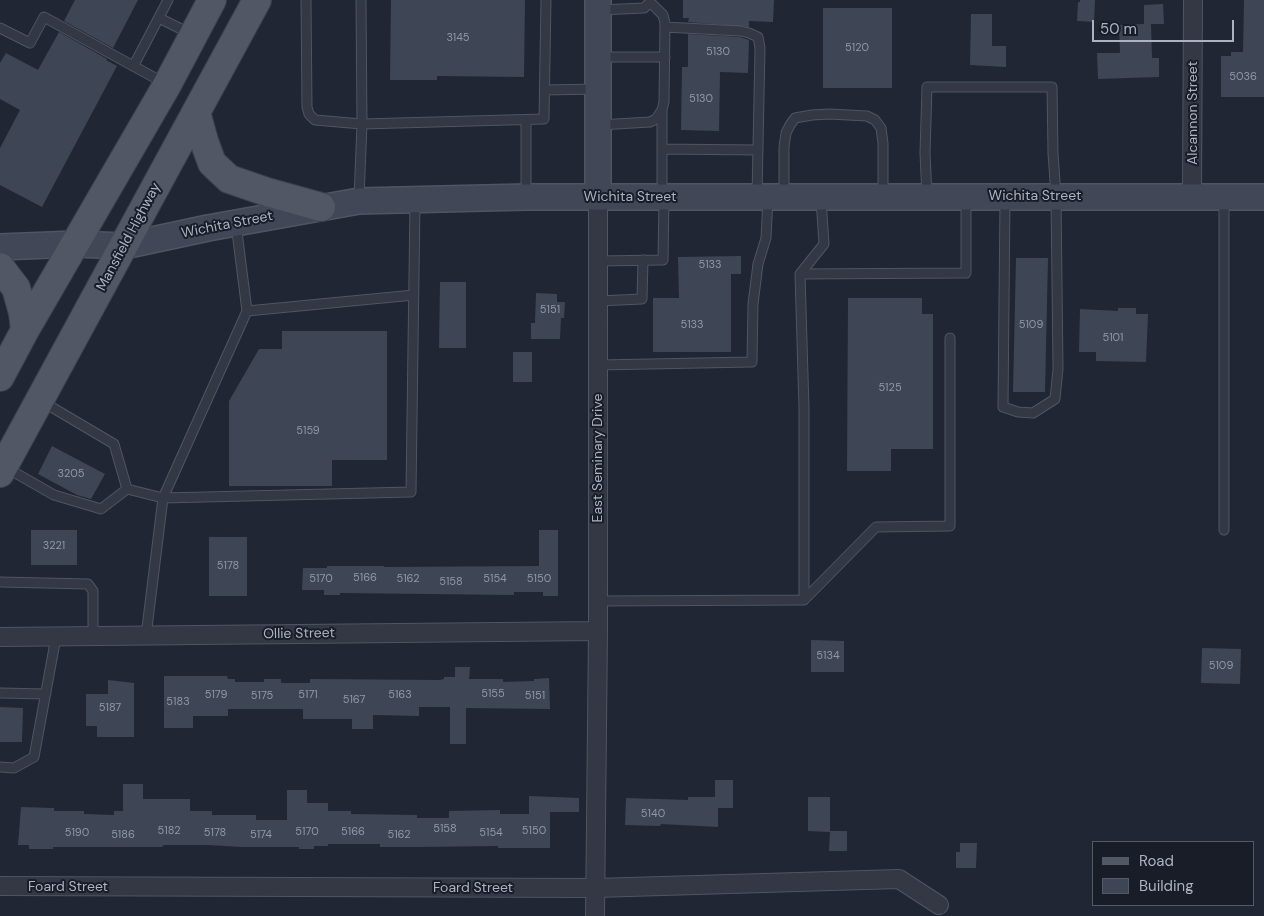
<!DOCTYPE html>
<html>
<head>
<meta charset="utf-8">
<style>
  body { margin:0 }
  #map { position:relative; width:1264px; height:916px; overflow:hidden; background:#202633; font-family:"DM Sans",sans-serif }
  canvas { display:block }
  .legend { position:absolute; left:1092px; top:841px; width:162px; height:65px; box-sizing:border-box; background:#181d28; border:1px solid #535965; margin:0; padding:6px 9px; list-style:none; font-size:15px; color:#acb2c1 }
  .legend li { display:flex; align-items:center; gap:10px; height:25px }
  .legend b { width:25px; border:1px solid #535965 }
  .scale { position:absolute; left:1092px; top:20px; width:142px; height:22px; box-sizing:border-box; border:2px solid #acb2c1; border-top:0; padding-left:6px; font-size:15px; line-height:18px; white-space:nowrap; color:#acb2c1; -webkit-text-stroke:4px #181d28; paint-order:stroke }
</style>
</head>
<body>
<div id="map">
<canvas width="1264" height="916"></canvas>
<ul class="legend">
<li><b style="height:6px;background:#515764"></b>Road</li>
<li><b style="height:14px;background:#3e4656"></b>Building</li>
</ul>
<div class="scale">50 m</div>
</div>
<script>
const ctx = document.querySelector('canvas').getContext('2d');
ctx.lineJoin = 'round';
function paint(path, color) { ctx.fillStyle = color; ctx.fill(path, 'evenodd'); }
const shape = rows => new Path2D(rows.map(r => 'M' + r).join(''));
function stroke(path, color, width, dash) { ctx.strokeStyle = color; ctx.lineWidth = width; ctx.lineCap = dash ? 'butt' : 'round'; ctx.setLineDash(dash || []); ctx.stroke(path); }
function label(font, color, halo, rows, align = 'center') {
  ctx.font = font + ' "DM Sans",sans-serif'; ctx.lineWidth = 4; ctx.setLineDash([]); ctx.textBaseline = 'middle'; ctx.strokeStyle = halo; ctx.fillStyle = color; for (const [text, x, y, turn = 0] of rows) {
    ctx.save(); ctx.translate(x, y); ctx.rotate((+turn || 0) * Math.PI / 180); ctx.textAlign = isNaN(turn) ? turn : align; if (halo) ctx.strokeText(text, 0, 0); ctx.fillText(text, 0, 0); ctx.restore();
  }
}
const building = shape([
  [75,0,138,0,113,48,64,21],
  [391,0,525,0,524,77,437,76,437,80,390,80],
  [683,0,774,0,773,22,749,21,749,27,688,22,689,18,683,18],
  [1080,0,1095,0,1094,22,1077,21,1078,2,1080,2],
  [1244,0,1264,0,1264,97,1221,97,1221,56,1231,56,1231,52,1243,52],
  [1163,4,1164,24,1151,24,1152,58,1159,58,1159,77,1098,79,1097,53,1120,53,1119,25,1144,24,1144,5],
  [823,8,892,8,892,88,823,88],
  [971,14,992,14,992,46,1006,46,1006,67,970,65],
  [59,32,107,59,106,60,117,66,42,207,0,185,0,148,20,110,0,99,0,63,6,53,38,70],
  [688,34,740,37,749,40,748,73,720,72,719,131,681,130,682,67,688,67],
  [741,256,741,274,731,274,731,352,653,352,653,298,679,298,678,257],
  [1016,258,1048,258,1045,392,1013,392],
  [440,282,466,282,466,348,439,348],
  [536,293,557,294,557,302,565,302,564,318,561,318,560,339,531,339,531,323,535,323],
  [848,298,922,298,922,314,933,314,933,449,891,449,891,471,847,471],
  [1118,308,1136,308,1136,314,1148,314,1146,362,1096,361,1096,352,1079,352,1080,309,1118,311],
  [282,331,387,331,387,460,332,460,332,486,229,486,229,401,259,349,282,349],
  [513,352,532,352,532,382,513,382],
  [52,446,105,474,91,499,77,495,38,474],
  [31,530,77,530,77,565,31,565],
  [539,530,558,530,558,596,543,596,543,592,514,592,514,595,340,593,340,595,324,595,324,590,302,590,303,568,327,568,327,566,384,566,384,567,539,566],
  [209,537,247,537,247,596,209,596],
  [811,640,844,641,844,672,811,672],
  [1202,648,1241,649,1240,684,1201,683],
  [455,667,470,667,469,679,503,679,503,682,534,681,534,679,549,678,550,709,466,708,466,744,450,744,450,707,419,707,419,716,373,715,373,729,352,729,352,719,303,719,303,709,228,709,228,716,193,716,193,728,164,728,164,676,227,676,228,679,235,679,235,682,264,682,264,679,281,679,281,683,310,683,310,679,440,680,444,679,444,677,455,677],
  [108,680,134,683,134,737,97,737,97,726,86,726,86,694,108,694],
  [0,707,23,708,22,742,0,742],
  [715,780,733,780,733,808,718,808,718,827,661,824,660,826,625,825,626,798,688,800,688,797,715,797],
  [123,784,143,784,143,799,190,799,190,811,212,811,212,815,256,815,256,820,287,820,287,790,307,790,307,803,328,803,328,811,351,811,351,814,417,815,417,818,449,818,449,811,500,810,500,814,529,814,529,796,579,798,579,812,550,812,550,848,498,848,498,846,418,847,380,847,380,844,328,844,328,846,314,846,314,849,299,849,299,847,242,847,208,845,164,845,162,847,53,847,53,849,29,849,29,845,18,845,21,807,54,808,54,811,84,811,84,814,114,815,114,811,123,811],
  [808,797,830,797,830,832,808,831],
  [830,831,847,831,847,851,829,851],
  [960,843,977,843,976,868,956,868,956,852,960,852]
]);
const lane = shape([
  [306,0,307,107,309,114,315,120,362,124,359,198],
  [361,0,362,124,544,119,546,0],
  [600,10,644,8,650,2,650,0],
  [159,18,191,34],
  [665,27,741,31,749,33,758,37,760,48,757,195],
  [0,28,30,43,44,17,166,84],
  [600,57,665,57],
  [134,65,168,0],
  [545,90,597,89],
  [662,110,662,194],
  [526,120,526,194],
  [599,125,650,122,656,119,662,110,664,102,665,23,663,15,650,2],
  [662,149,758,150],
  [784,195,784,147,786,133,790,125,795,118,812,115,829,114,867,116,875,120,881,128,883,143,883,196],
  [927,196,925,153,927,87,1052,87,1053,153,1056,196,1058,369,1055,399,1033,413,1018,412,1003,407,1005,199],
  [1224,199,1224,530],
  [236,224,247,311,163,498,411,492,415,202],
  [598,261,663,260,664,200],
  [800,274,966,273,966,199],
  [598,301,642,299,643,260],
  [247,311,414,295],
  [598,365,752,362,753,304,758,264,766,238,768,198],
  [43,402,114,444,127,489,163,498,146,636],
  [5,467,54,495,101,509,127,489],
  [0,582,88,584,93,591,93,636],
  [804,600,804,409,800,274,824,244,821,199],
  [598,601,804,600,876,527,950,526,950,338],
  [0,693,46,694],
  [0,767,14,768,34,757,56,637]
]);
const street = shape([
  [1192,196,1193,0],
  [0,637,598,631],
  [0,886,595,888,899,879,939,905],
  [595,916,598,631,598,197]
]);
const secondary = shape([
  [598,0,598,197],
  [0,247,75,244,124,246,208,228,359,201,526,197,1264,197]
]);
const primary = shape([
  [196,112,204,141,212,163,229,179,267,192,321,207],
  [0,267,16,288,23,313,25,330],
  [0,377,25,330,167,85,212,0],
  [0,473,257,0]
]);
const numberNames = [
  ["3145",458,38],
  ["5120",857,48],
  ["5130",718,52],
  ["5036",1243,77],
  ["5130",701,99],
  ["5133",710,265],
  ["5151",550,310],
  ["5133",692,325],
  ["5109",1031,325],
  ["5101",1113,338],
  ["5125",890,388],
  ["5159",308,431],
  ["3205",71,474],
  ["3221",54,546],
  ["5178",228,566],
  ["5166",365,578],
  ["5170",321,579],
  ["5162",408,579],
  ["5154",495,579],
  ["5150",539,579],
  ["5158",451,582],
  ["5134",828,656],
  ["5109",1221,666],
  ["5155",493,694],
  ["5179",216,695],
  ["5171",308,695],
  ["5163",400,695],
  ["5175",262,696],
  ["5151",535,696],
  ["5167",354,700],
  ["5183",178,702],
  ["5187",110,708],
  ["5140",653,814],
  ["5158",445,829],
  ["5182",169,831],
  ["5150",534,831],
  ["5170",307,832],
  ["5166",353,832],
  ["5190",77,833],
  ["5178",215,833],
  ["5154",491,833],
  ["5186",123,835],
  ["5174",261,835],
  ["5162",399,835]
];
const streetNames = [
  ["Alcannon Street",1193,113,-90],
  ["Wichita Street",1035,196],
  ["Wichita Street",630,197],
  ["Wichita Street",227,225,-11],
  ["Mansfield Highway",129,237,-62],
  ["East Seminary Drive",598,458,-90],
  ["Ollie Street",299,634,-1],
  ["Foard Street",68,887],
  ["Foard Street",473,888]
];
paint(building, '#3e4656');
stroke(lane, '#505562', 11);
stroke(street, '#505562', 20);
stroke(secondary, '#505562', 28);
stroke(primary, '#3c414d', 30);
stroke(lane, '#333844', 9);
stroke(street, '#333844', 18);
stroke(secondary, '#414757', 25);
stroke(primary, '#515764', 28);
label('11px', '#9097a6', null, numberNames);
label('14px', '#acb2c1', '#181d28', streetNames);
</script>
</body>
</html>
